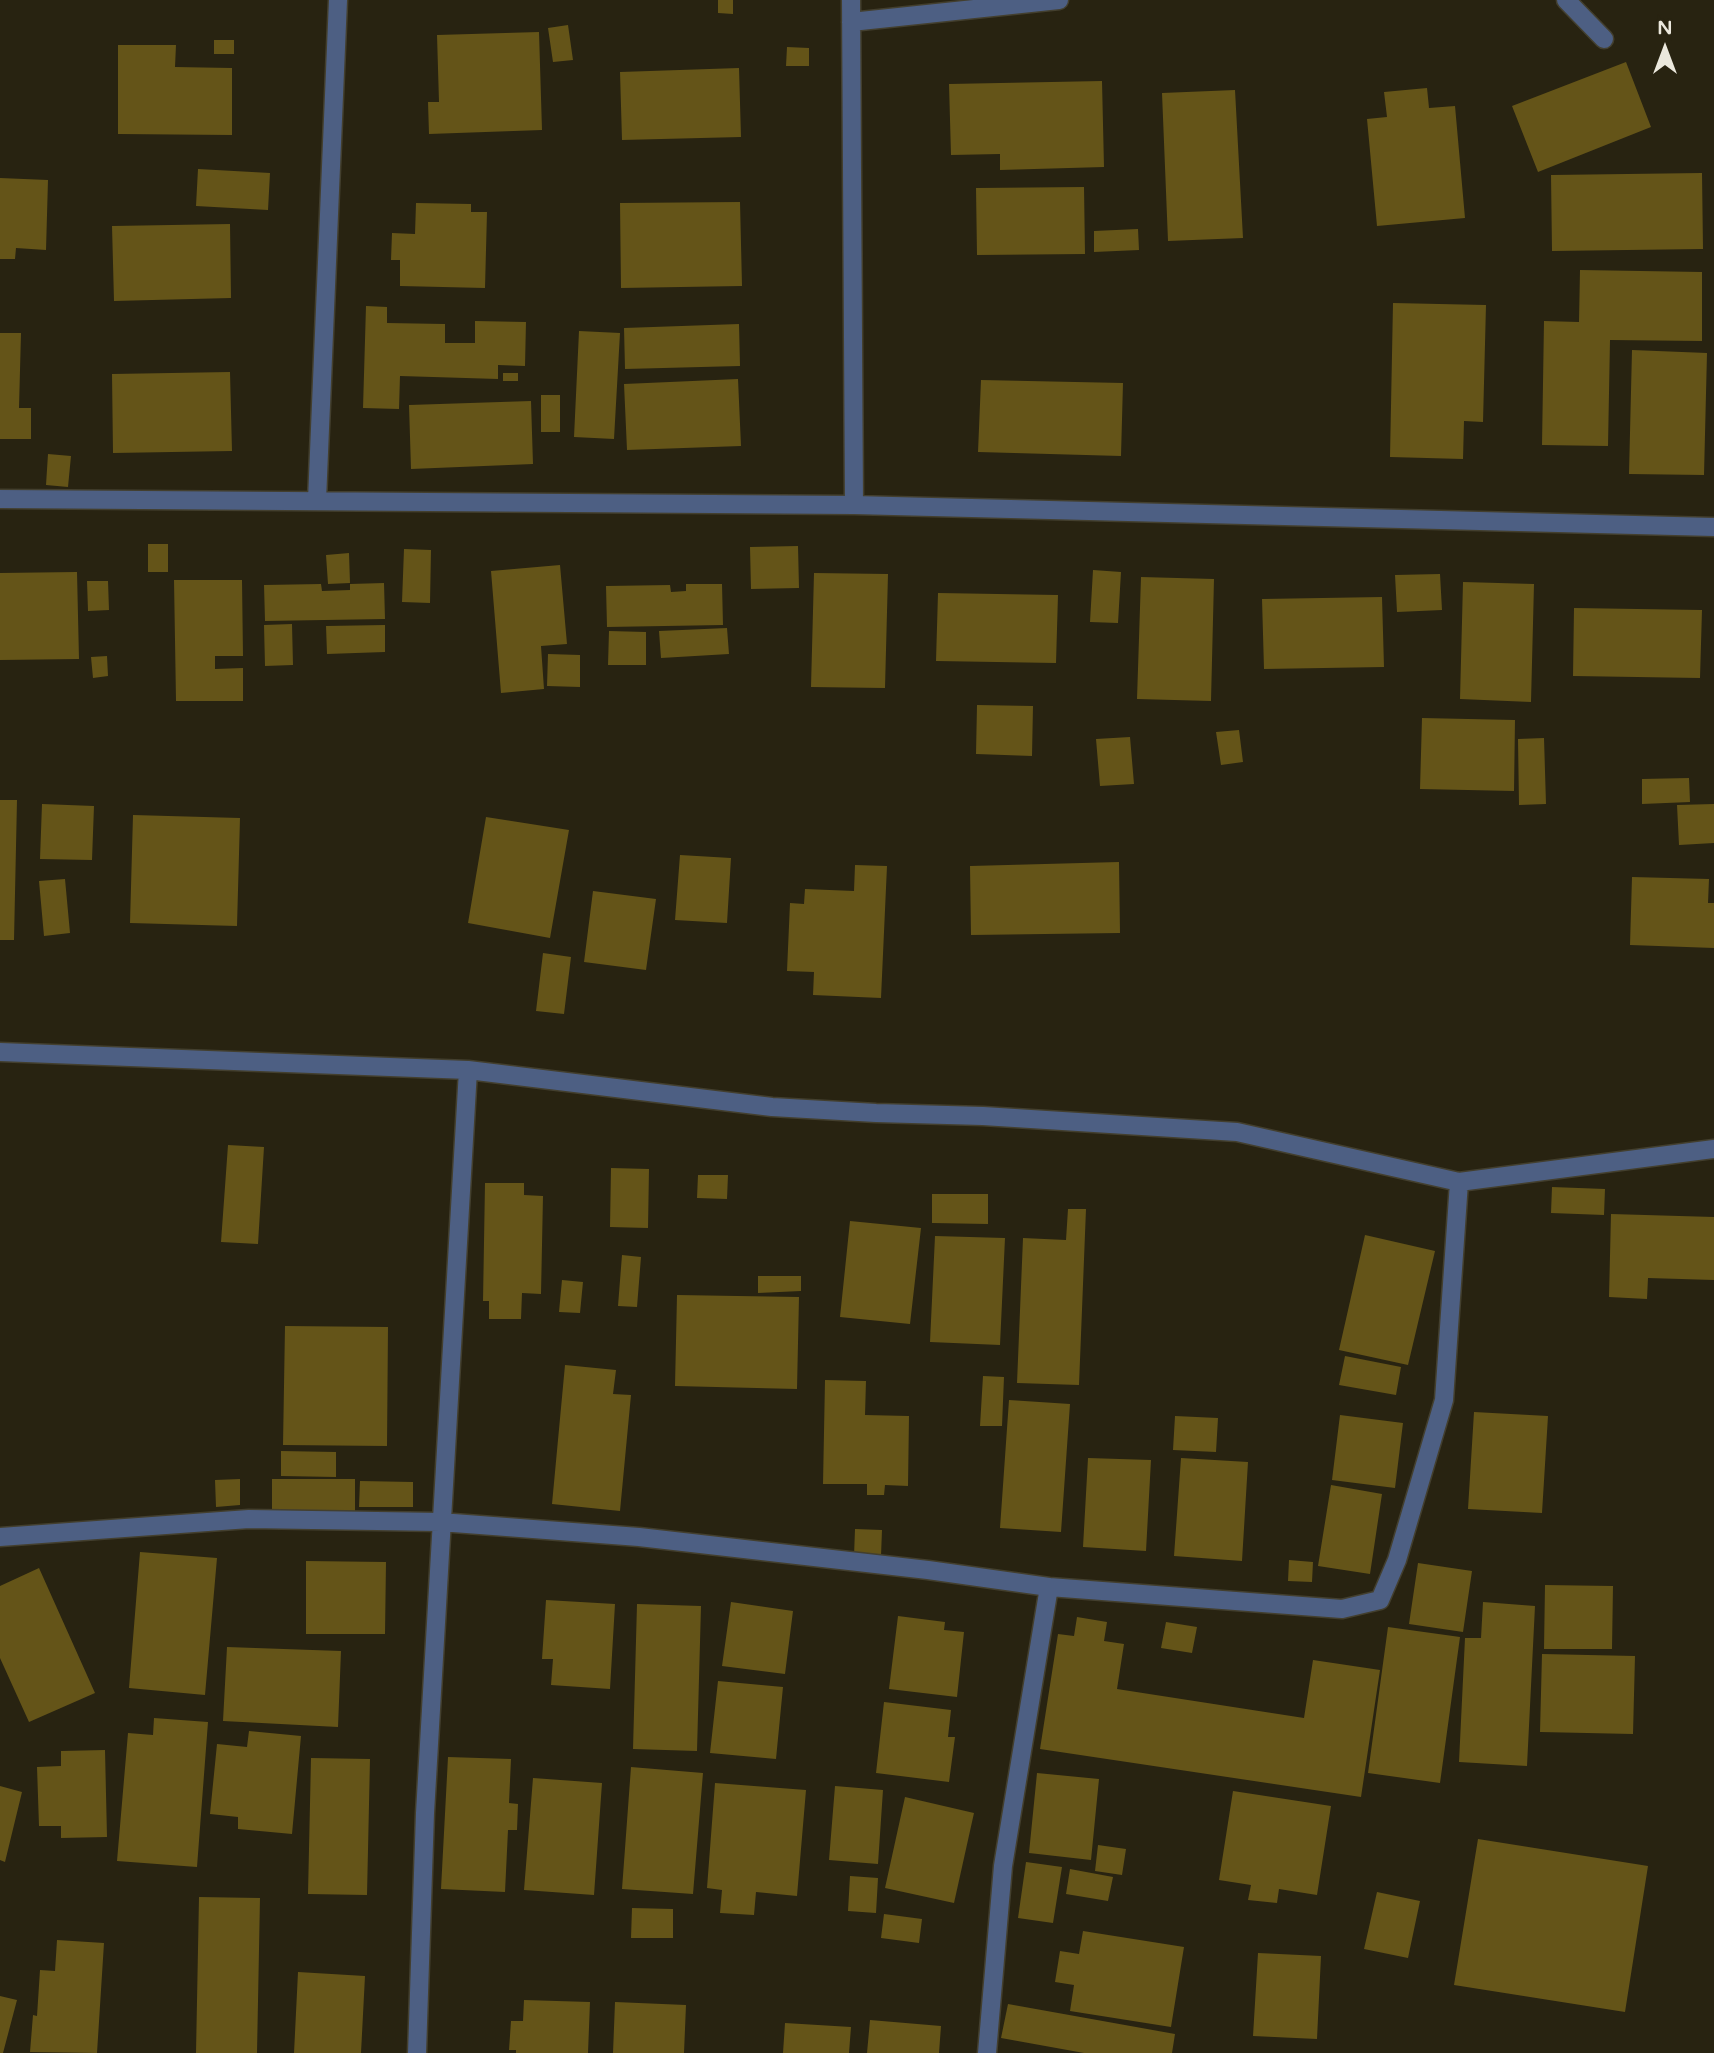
<!DOCTYPE html>
<html>
<head>
<meta charset="utf-8">
<style>
  body { margin:0 }
  #map { position:relative; width:1714px; height:2053px; overflow:hidden; background:#282311; font-family:"Varela Round",sans-serif }
  canvas { display:block }
  .north { position:absolute; left:1630px; top:14px; width:70px; height:70px; -webkit-text-stroke:5px #282311; paint-order:stroke; rotate:0deg; font-size:19px; font-weight:700; line-height:28px; text-align:center; color:#ebe8dd }
  .north::after { content:''; display:block; margin:auto; width:24px; height:32px; background:#ebe8dd; clip-path:polygon(50% 0,100% 100%,50% 72%,0 100%) }
</style>
</head>
<body>
<div id="map">
<canvas width="1714" height="2053"></canvas>
<div class="north">N</div>
</div>
<script>
const ctx = document.querySelector('canvas').getContext('2d');
ctx.lineJoin = 'round';
function paint(path, color) { ctx.fillStyle = color; ctx.fill(path, 'evenodd'); }
const shape = rows => new Path2D(rows.map(r => 'M' + r).join(''));
function stroke(path, color, width, dash) { ctx.strokeStyle = color; ctx.lineWidth = width; ctx.lineCap = dash ? 'butt' : 'round'; ctx.setLineDash(dash || []); ctx.stroke(path); }
const building = shape([
  [718,0,733,0,733,14,718,13],
  [568,25,573,60,553,62,548,28],
  [539,32,542,130,429,134,428,102,439,102,437,35],
  [214,40,234,40,234,54,214,54],
  [118,45,176,45,175,67,232,68,232,135,118,134],
  [787,47,809,48,809,66,786,66],
  [1626,62,1651,127,1538,172,1512,106],
  [739,68,741,137,622,140,620,72],
  [1102,81,1104,167,1000,170,1000,154,951,155,949,84],
  [1427,88,1429,108,1455,106,1465,218,1377,226,1367,119,1387,117,1384,92],
  [1235,90,1243,238,1168,241,1162,93],
  [198,169,270,173,268,210,196,206],
  [1702,173,1703,249,1552,251,1551,175],
  [0,178,48,180,46,250,16,248,15,259,0,259],
  [1084,187,1085,254,977,255,976,188],
  [740,202,742,286,621,288,620,203],
  [416,203,471,204,471,212,487,212,485,288,400,286,400,260,391,260,392,233,415,234],
  [230,224,231,298,114,301,112,226],
  [1138,229,1139,250,1094,252,1094,231],
  [1580,270,1702,272,1702,341,1610,340,1608,446,1542,445,1544,321,1579,322],
  [1393,303,1486,305,1483,422,1464,421,1463,459,1390,457],
  [366,306,387,307,387,323,445,324,445,343,475,343,475,321,526,322,525,366,498,365,498,379,400,376,399,409,363,408],
  [739,324,740,366,625,369,624,328],
  [579,331,620,333,614,439,574,437],
  [0,333,21,333,19,408,31,408,31,439,0,439],
  [1632,350,1707,353,1704,475,1629,474],
  [230,372,232,451,113,453,112,374],
  [503,373,518,373,518,381,503,381],
  [738,379,741,446,627,450,624,384],
  [981,380,1123,383,1121,456,978,452],
  [541,395,560,395,560,432,541,432],
  [531,401,533,464,411,469,409,405],
  [48,454,71,456,68,487,46,485],
  [148,544,168,544,168,572,148,572],
  [798,546,799,588,751,589,750,547],
  [404,549,431,550,430,603,402,602],
  [349,553,350,583,328,584,326,555],
  [560,565,567,644,541,646,544,689,501,693,491,571],
  [1093,570,1121,572,1118,623,1090,622],
  [77,572,79,659,0,660,0,573],
  [814,573,888,574,885,688,811,687],
  [1440,574,1442,610,1397,612,1395,575],
  [1141,577,1214,579,1211,701,1137,699],
  [174,580,242,580,243,656,215,656,215,669,243,668,243,701,176,701],
  [87,581,108,581,109,610,88,611],
  [1463,582,1534,584,1531,702,1460,699],
  [384,583,385,619,265,621,264,585,321,584,322,591,350,590,350,584],
  [686,584,722,584,723,625,607,627,606,586,670,585,671,592,686,591],
  [938,593,1058,595,1056,663,936,661],
  [1382,597,1384,667,1264,669,1262,599],
  [1574,608,1702,610,1700,678,1573,676],
  [292,624,293,665,265,666,264,625],
  [385,625,385,652,327,654,326,626],
  [727,628,729,654,661,658,659,631],
  [609,631,646,632,646,665,608,665],
  [548,654,580,655,580,687,547,686],
  [107,656,108,676,93,678,91,657],
  [977,705,1033,706,1032,756,976,754],
  [1422,718,1515,720,1514,791,1420,789],
  [1239,730,1243,762,1221,765,1216,732],
  [1130,737,1134,784,1100,786,1096,739],
  [1544,738,1546,804,1519,805,1518,739],
  [1689,778,1690,802,1642,804,1642,779],
  [0,800,17,800,14,940,0,940],
  [42,804,94,806,92,860,40,859],
  [1714,804,1714,843,1679,845,1677,805],
  [133,815,240,818,237,926,130,923],
  [486,817,569,830,550,938,468,923],
  [680,855,731,858,727,923,675,920],
  [1119,862,1120,933,971,935,970,866],
  [855,865,887,866,881,998,813,995,814,972,787,971,790,903,804,904,805,889,854,891],
  [1632,877,1709,879,1708,903,1714,903,1714,948,1630,945],
  [65,879,70,933,44,936,39,881],
  [593,891,656,899,646,970,584,962],
  [543,953,571,957,564,1014,536,1011],
  [228,1145,264,1147,258,1244,221,1242],
  [611,1168,649,1169,648,1228,610,1227],
  [698,1175,728,1175,727,1199,697,1198],
  [485,1183,524,1183,524,1195,543,1196,541,1294,522,1293,521,1319,489,1319,489,1301,483,1301],
  [1552,1187,1605,1189,1604,1215,1551,1213],
  [932,1194,988,1194,988,1224,932,1223],
  [1068,1209,1086,1209,1079,1385,1017,1383,1023,1238,1066,1240],
  [1611,1214,1714,1217,1714,1280,1648,1278,1647,1299,1609,1297],
  [850,1221,921,1228,910,1324,840,1317],
  [1365,1235,1435,1251,1408,1365,1339,1350],
  [935,1236,1005,1238,1000,1345,930,1342],
  [622,1255,641,1257,637,1307,618,1306],
  [758,1276,801,1276,801,1291,758,1293],
  [562,1280,583,1282,580,1313,559,1312],
  [677,1295,799,1297,797,1389,675,1386],
  [285,1326,388,1327,387,1446,283,1445],
  [1345,1356,1401,1367,1396,1395,1339,1385],
  [565,1365,616,1370,613,1394,631,1395,620,1511,552,1504],
  [983,1376,1004,1377,1002,1426,980,1426],
  [825,1380,866,1381,865,1415,909,1416,908,1486,885,1485,884,1495,867,1495,867,1484,823,1484],
  [1009,1400,1070,1404,1061,1532,1000,1528],
  [1474,1412,1548,1416,1542,1513,1468,1509],
  [1340,1415,1403,1423,1395,1488,1332,1480],
  [1175,1416,1218,1418,1216,1452,1173,1450],
  [281,1451,336,1452,336,1477,281,1476],
  [1088,1458,1151,1460,1146,1551,1083,1547],
  [1181,1458,1248,1462,1242,1561,1174,1556],
  [240,1479,240,1505,216,1507,215,1480],
  [272,1479,355,1479,355,1512,272,1511],
  [360,1481,413,1482,413,1507,359,1507],
  [1331,1485,1382,1494,1370,1574,1318,1566],
  [855,1529,882,1530,881,1556,854,1556],
  [140,1552,217,1558,205,1695,129,1688],
  [1289,1560,1313,1562,1312,1582,1288,1581],
  [306,1561,386,1562,385,1634,306,1634],
  [1418,1563,1472,1571,1463,1632,1409,1624],
  [39,1568,95,1693,29,1722,0,1658,0,1586],
  [1545,1585,1613,1586,1612,1649,1544,1649],
  [546,1600,615,1604,610,1689,551,1685,553,1659,542,1659],
  [731,1602,793,1611,785,1674,722,1666],
  [1483,1602,1535,1606,1527,1766,1459,1762,1465,1638,1481,1638],
  [637,1604,701,1606,697,1751,633,1749],
  [898,1616,945,1622,944,1630,964,1632,957,1697,889,1689],
  [1077,1617,1107,1622,1104,1641,1124,1644,1117,1689,1304,1718,1313,1660,1380,1670,1361,1797,1040,1749,1058,1634,1074,1636],
  [1166,1622,1197,1627,1192,1653,1161,1648],
  [1388,1627,1460,1637,1440,1783,1368,1773],
  [227,1647,341,1651,338,1727,223,1721],
  [1542,1654,1635,1656,1633,1734,1540,1732],
  [718,1681,783,1687,776,1759,710,1753],
  [884,1702,951,1710,948,1737,955,1737,949,1782,876,1773],
  [154,1718,208,1722,197,1867,117,1861,128,1733,153,1735],
  [249,1731,301,1736,292,1834,238,1829,238,1817,210,1814,217,1744,247,1747],
  [105,1750,107,1837,61,1838,61,1826,39,1826,37,1767,61,1766,61,1751],
  [448,1757,511,1759,509,1803,518,1804,517,1830,508,1830,505,1892,441,1889],
  [311,1758,370,1759,367,1895,308,1894],
  [631,1767,703,1773,693,1894,622,1889],
  [1037,1773,1099,1779,1091,1860,1029,1853],
  [533,1778,602,1783,594,1895,524,1890],
  [715,1783,806,1790,797,1896,756,1892,754,1915,720,1913,722,1890,707,1888],
  [0,1786,22,1792,5,1862,0,1860],
  [835,1786,883,1790,878,1864,829,1860],
  [1233,1791,1331,1806,1317,1895,1279,1889,1277,1903,1248,1900,1251,1885,1219,1880],
  [905,1797,974,1813,954,1903,885,1888],
  [1478,1839,1648,1866,1625,2012,1454,1985],
  [1098,1845,1126,1849,1122,1875,1095,1871],
  [1026,1862,1062,1867,1053,1923,1018,1918],
  [1070,1869,1113,1877,1108,1901,1066,1894],
  [850,1876,878,1878,876,1913,848,1911],
  [1377,1892,1420,1901,1408,1958,1364,1949],
  [199,1897,260,1898,257,2053,196,2053],
  [632,1908,673,1909,673,1938,631,1938],
  [884,1914,922,1919,919,1943,881,1938],
  [1083,1931,1184,1947,1171,2027,1070,2011,1074,1985,1055,1982,1060,1951,1079,1954],
  [57,1940,104,1943,97,2053,30,2052,33,2015,37,2016,40,1970,55,1971],
  [1258,1953,1321,1956,1317,2039,1253,2036],
  [298,1972,365,1976,361,2053,294,2053],
  [0,1996,17,2000,3,2053,0,2053],
  [524,2000,590,2002,588,2053,516,2053,516,2050,509,2050,511,2021,523,2021],
  [615,2002,686,2005,684,2053,613,2053],
  [1008,2004,1175,2034,1172,2053,1084,2053,1001,2038],
  [870,2020,941,2026,939,2053,867,2053],
  [785,2023,851,2027,849,2053,783,2053]
]);
const minor = shape([
  [851,0,854,505],
  [1566,0,1604,39],
  [851,22,1059,0],
  [0,499,854,505,1714,527],
  [317,500,338,0],
  [0,1052,468,1070,772,1107,876,1113,983,1116,1237,1132,1459,1182,1714,1149],
  [0,1537,249,1519,440,1522,639,1537,928,1570,1049,1587,1342,1609,1380,1600,1397,1560,1444,1400,1459,1182],
  [417,2053,425,1813,468,1070],
  [987,2053,1003,1866,1049,1587]
]);
paint(building, '#645418');
stroke(minor, '#433f2e', 21);
stroke(minor, '#4d5f83', 18);
</script>
</body>
</html>
